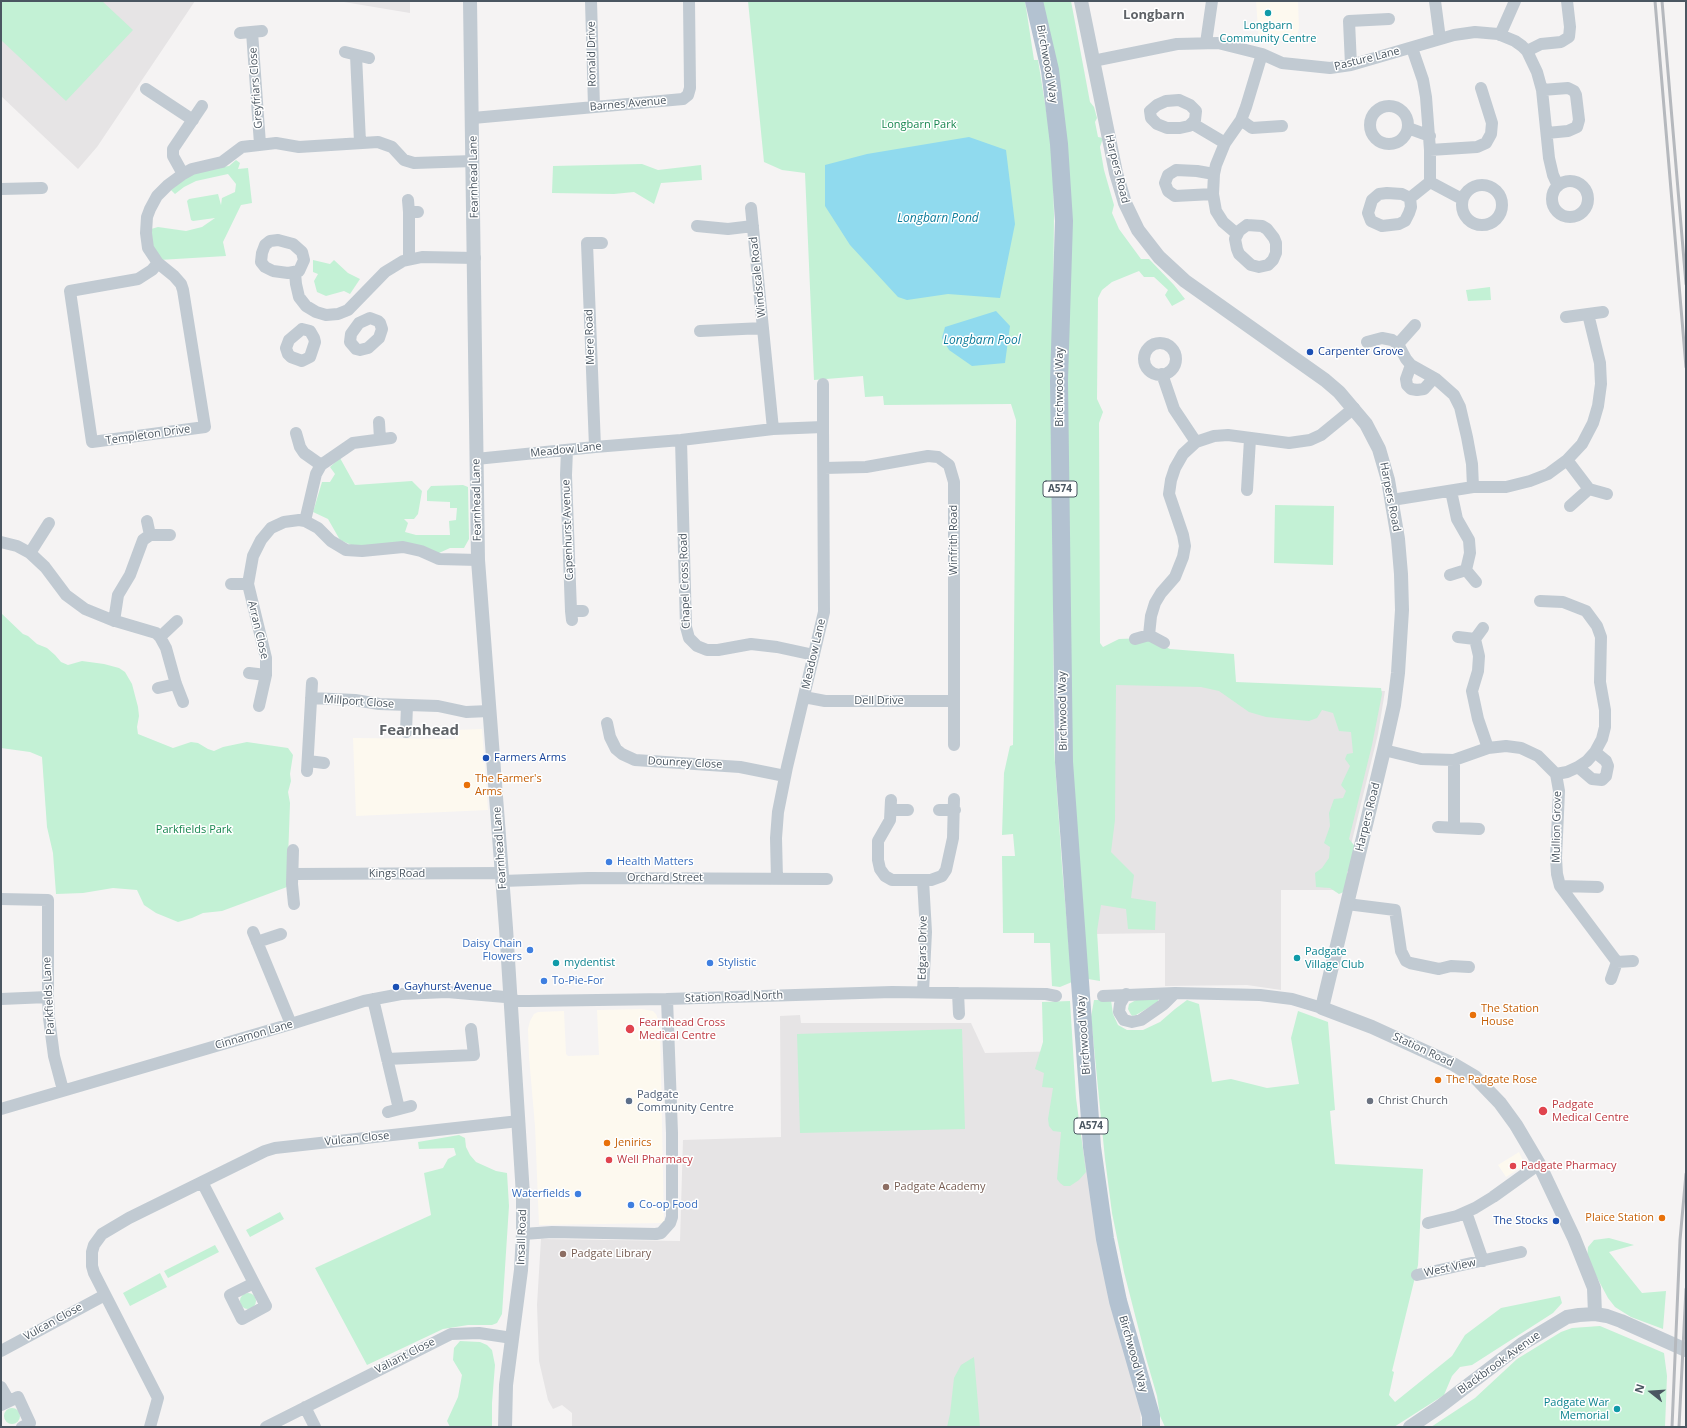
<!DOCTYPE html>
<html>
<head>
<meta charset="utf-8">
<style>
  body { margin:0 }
  #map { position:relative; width:1687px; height:1428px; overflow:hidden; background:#f5f3f3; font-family:"Open Sans",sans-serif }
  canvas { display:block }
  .frame { position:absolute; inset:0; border:2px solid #4a5661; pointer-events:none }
  .north { position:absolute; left:1631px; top:1372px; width:40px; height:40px; -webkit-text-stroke:3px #fff; paint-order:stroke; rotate:287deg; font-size:11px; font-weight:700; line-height:16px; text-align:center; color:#4a5661 }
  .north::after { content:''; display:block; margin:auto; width:14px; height:18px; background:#4a5661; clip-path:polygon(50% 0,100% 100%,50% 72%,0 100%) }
</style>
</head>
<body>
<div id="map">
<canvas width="1687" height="1428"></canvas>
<div class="frame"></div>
<div class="north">N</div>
</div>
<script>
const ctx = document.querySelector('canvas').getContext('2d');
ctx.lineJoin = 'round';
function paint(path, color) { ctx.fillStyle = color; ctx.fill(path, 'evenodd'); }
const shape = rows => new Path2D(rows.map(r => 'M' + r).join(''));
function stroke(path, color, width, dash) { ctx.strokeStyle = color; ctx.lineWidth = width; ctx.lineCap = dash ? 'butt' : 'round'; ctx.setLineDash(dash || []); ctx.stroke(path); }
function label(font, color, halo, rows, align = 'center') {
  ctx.font = font + ' "Open Sans",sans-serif'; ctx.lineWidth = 3; ctx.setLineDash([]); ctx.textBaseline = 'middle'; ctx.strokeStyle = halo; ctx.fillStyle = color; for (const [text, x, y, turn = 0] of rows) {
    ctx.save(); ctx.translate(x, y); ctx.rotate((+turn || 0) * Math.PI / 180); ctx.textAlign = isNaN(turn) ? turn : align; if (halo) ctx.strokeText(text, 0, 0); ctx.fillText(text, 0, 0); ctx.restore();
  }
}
const commercial = shape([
  [1256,1,1298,1,1299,28,1296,40,1259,42],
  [482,729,488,810,356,816,353,738,455,739,455,730],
  [642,1009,653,1011,656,1014,660,1025,664,1223,539,1225,535,1126,529,1057,528,1029,530,1021,534,1014,538,1012,564,1011,566,1054,568,1056,599,1055,597,1010],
  [1519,1152,1525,1165,1506,1177,1498,1165]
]);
const education = shape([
  [1,1,195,1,97,147,78,169,1,96],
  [338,1,410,1,410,13],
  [1110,681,1385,691,1378,734,1340,890,1281,890,1281,990,1247,985,1165,986,1165,933,1095,934],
  [800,1015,801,1023,971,1023,985,1053,1066,1051,1098,1235,1140,1405,1141,1427,572,1427,572,1413,562,1405,553,1409,548,1400,539,1361,537,1305,541,1239,680,1241,683,1140,781,1137,780,1016]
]);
const green = shape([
  [1,1,102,1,133,30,66,101,1,40],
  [748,1,1025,1,1034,60,1038,60,1052,147,1054,215,1052,416,1054,748,1062,866,1072,982,1060,987,1052,986,1050,943,1034,943,1034,933,1003,933,1002,856,1015,856,1013,834,1002,835,1004,773,1010,746,1013,745,1016,420,1011,404,884,405,883,396,865,397,863,376,814,380,805,173,782,170,764,162],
  [1040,1,1071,1,1090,102,1094,107,1097,118,1095,122,1098,137,1103,138,1100,147,1104,170,1114,205,1112,213,1119,229,1141,259,1149,259,1174,285,1185,299,1172,306,1165,295,1168,290,1154,277,1144,277,1139,271,1112,282,1102,290,1098,298,1097,399,1103,412,1099,423,1100,643,1103,647,1119,639,1144,638,1170,649,1234,654,1236,682,1381,688,1382,694,1372,745,1349,839,1357,849,1353,867,1347,872,1348,880,1346,891,1339,894,1330,888,1316,887,1315,873,1322,868,1329,858,1330,847,1324,843,1330,826,1329,813,1334,799,1343,798,1346,791,1341,785,1350,766,1345,759,1347,754,1353,753,1351,732,1339,731,1333,713,1322,710,1317,718,1309,721,1266,717,1249,712,1219,691,1201,687,1116,685,1115,820,1111,852,1134,875,1131,898,1156,902,1155,930,1128,929,1126,909,1101,905,1097,931,1100,981,1088,979,1071,805,1066,246],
  [236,160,240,163,238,169,248,168,252,203,241,205,223,242,226,256,159,260,153,250,151,229,158,227,186,231,202,227,215,218,193,221,191,220,187,201,189,199,218,194,221,205,222,198,235,192,236,184,228,174,196,181,184,187,175,194,170,189,192,174,209,169,229,166],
  [642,164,658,170,701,165,702,180,661,183,654,204,634,192,614,194,552,193,553,166],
  [313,260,330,264,334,260,348,273,360,279,350,294,344,291,326,296,317,292,314,281,318,274,313,272],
  [1490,287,1491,300,1468,301,1466,290],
  [340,458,355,485,412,481,422,491,418,514,414,519,404,519,408,523,405,532,416,535,450,535,449,521,456,520,457,508,450,508,450,502,427,501,427,491,431,486,463,485,468,487,469,539,464,548,450,548,439,553,356,547,340,540,328,519,313,512,322,482,330,482,335,474,330,467],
  [1275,505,1334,506,1333,565,1274,563],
  [1,613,23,634,28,636,37,644,47,648,55,655,61,662,68,665,82,661,104,664,119,668,125,672,132,684,138,707,139,716,137,727,138,734,173,748,191,742,198,743,208,749,214,751,223,747,247,742,288,748,293,755,290,774,291,781,288,792,290,803,287,887,222,911,203,913,192,918,178,922,156,913,144,905,137,890,113,888,83,893,56,894,53,853,47,827,42,757,30,752,1,748],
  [1158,999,1158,1002,1136,1015,1132,1016,1130,1013,1128,1009,1129,1004,1136,1000],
  [1094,1000,1111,1000,1113,1014,1118,1025,1127,1030,1143,1030,1160,1022,1175,1009,1187,1000,1199,1004,1212,1082,1231,1079,1267,1088,1299,1084,1291,1038,1298,1011,1328,1022,1335,1110,1330,1111,1335,1164,1423,1169,1418,1265,1392,1371,1394,1372,1389,1395,1395,1402,1452,1356,1465,1335,1501,1308,1560,1296,1562,1303,1553,1313,1472,1365,1460,1367,1452,1376,1444,1395,1394,1427,1165,1427,1160,1416,1157,1396,1146,1358,1124,1272,1112,1213,1105,1159,1091,1017],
  [1070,1001,1076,1098,1086,1172,1079,1180,1070,1186,1064,1186,1060,1183,1057,1179,1061,1132,1053,1131,1049,1126,1048,1119,1053,1088,1042,1087,1044,1073,1035,1069,1043,1042,1042,1002],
  [962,1029,965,1129,800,1133,797,1034],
  [459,1135,465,1138,466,1147,470,1155,476,1162,496,1171,507,1173,509,1206,502,1314,497,1323,492,1325,468,1325,443,1329,367,1365,315,1268,431,1215,424,1173,443,1168,448,1159,456,1155,454,1148,419,1149,418,1142],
  [280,1212,284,1219,250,1237,246,1230],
  [1609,1238,1634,1245,1609,1252,1642,1293,1666,1291,1663,1329,1631,1317,1615,1307,1608,1298,1587,1259,1588,1247,1594,1240],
  [215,1245,219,1252,168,1278,164,1271],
  [160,1273,167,1287,130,1306,123,1293],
  '240 1301a8 8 0 1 1 16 0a8 8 0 1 1-16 0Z',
  [1600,1326,1664,1353,1667,1376,1665,1427,1431,1427,1475,1398,1517,1359,1561,1332,1572,1328],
  [460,1341,480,1342,487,1345,492,1350,495,1365,492,1403,492,1427,450,1427,447,1421,458,1397,462,1375,453,1360,454,1348],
  [974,1357,980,1427,947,1427,950,1414,954,1378,961,1365],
  '4 1416a8 8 0 1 1 16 0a8 8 0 1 1-16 0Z'
]);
const water = shape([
  [969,137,1006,150,1015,224,1000,298,948,294,907,300,898,297,850,245,825,206,825,165,867,154],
  [996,311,1010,326,1005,363,972,366,949,350,942,338,945,327]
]);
const minor = shape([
  [591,1,594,107],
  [1435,1,1440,39],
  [252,32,260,144],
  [240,33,262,31],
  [1500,35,1515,1],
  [1206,43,1212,1],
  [1527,51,1541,44,1561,42,1569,37,1570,27,1567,1],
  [345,52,369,58],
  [356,55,360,142],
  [1093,61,1177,44,1218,43,1262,54,1282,63,1330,68,1351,65,1454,35,1475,32,1498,34,1515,41,1522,46,1527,51,1537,72,1542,90,1549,158,1553,175,1558,186],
  [1351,65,1349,21,1389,19],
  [146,89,193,120],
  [1542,90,1568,88,1574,91,1576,95,1579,120,1577,127,1568,131,1547,133],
  [1179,100,1190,105,1196,111,1195,120,1189,126,1180,128,1167,128,1157,124,1151,118,1150,111,1157,105,1166,101,1179,100],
  '1370 125a19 19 0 1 1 38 0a19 19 0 1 1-38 0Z',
  [473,118,683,99,688,95,690,88,689,1],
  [1241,120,1252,128,1282,126],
  [1193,124,1225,143],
  [1408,128,1430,136],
  [1430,150,1477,147,1486,143,1491,134,1492,123,1481,88],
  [183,174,173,156,173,149,202,106],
  '1552 199a18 18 0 1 1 36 0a18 18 0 1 1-36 0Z',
  [1430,182,1462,199],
  '1462 205a20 20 0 1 1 40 0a20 20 0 1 1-40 0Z',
  [1,189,42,188],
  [1387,193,1402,194,1410,198,1411,207,1409,213,1405,221,1399,224,1382,226,1371,221,1368,213,1372,200,1379,194,1387,193],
  [1213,194,1175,196,1168,191,1165,183,1168,175,1176,170,1197,171,1214,174],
  [1410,198,1430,182,1430,150,1426,97,1423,80,1412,48],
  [408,200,409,212,418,212],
  [751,208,773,429],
  [409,212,409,259],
  [1247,225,1262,226,1267,229,1274,238,1276,243,1276,253,1273,260,1268,265,1259,267,1251,265,1239,254,1237,249,1235,239,1239,231,1247,225],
  [697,226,728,229,753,226],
  [1237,234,1223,222,1216,211,1213,194,1214,174,1216,165,1225,143,1241,120,1246,107,1262,54],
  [278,240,293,244,302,252,304,260,299,271,288,273,273,271,265,267,261,262,262,253,265,245,270,241,278,240],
  [158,263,174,276,181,284,183,290,205,427,92,442,70,291,138,279,152,270,158,263],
  [158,263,148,248,146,233,147,217,150,209,157,196,168,185,183,174,192,169,222,162,242,147,276,143,299,147,378,142,392,147,404,160,414,163,473,161],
  [295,273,296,284,299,297,306,306,316,312,326,315,338,314,348,310,385,272,403,261,422,257,475,258],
  [1588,314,1603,312],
  [370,318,378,321,380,323,382,329,379,338,368,348,360,350,356,349,350,342,351,334,359,323,370,318],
  [302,329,310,331,314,338,315,342,310,357,302,361,291,357,288,354,286,348,289,340,302,329],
  [700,331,763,328],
  [1367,342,1382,338,1392,340,1398,344,1406,359,1411,365,1436,379,1454,395,1460,407,1467,437,1472,464,1473,487],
  '1144 359a16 16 0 1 1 32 0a16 16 0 1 1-32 0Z',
  [1398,344,1415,325],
  [1411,365,1406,379,1407,385,1411,389,1417,390,1424,389,1434,378],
  [1162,374,1174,409,1196,442],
  [823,384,823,427],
  [379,422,380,439],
  [296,433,300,447,304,453,321,465],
  [681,440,686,627,689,638,697,646,707,650,718,650,751,644,777,647,814,655],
  [595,447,587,243,602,243],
  [567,450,566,475,571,611],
  [476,459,595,447,681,440,773,429,823,427,824,612,787,767,778,812,776,838,777,879],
  [1567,460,1589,489],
  [824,468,866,467,928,456,938,457,949,465,954,482,954,745],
  [1247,490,1250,439],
  [1392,500,1473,487,1506,487,1530,481,1548,474,1567,460,1582,444,1593,423,1598,406,1601,384,1600,363,1588,314,1566,317],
  [1570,506,1589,489,1607,494],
  [147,521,150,535],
  [305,521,316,474,321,465,353,443,391,438],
  [1,542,17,546,30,553,45,567,66,595,85,609,112,620,156,633,160,637,177,621],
  [30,553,49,523],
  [1466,570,1476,582],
  [1450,575,1466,570,1470,553,1469,540,1457,519,1451,491],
  [231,584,248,584],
  [1540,601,1563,602,1586,611,1597,626,1601,637,1600,682,1605,710,1605,727,1602,739,1595,752,1587,761,1578,767,1567,772,1556,774],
  [572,620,571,611,583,611],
  [114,621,118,595,130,575,143,540,150,535,170,535],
  [1149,635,1151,616,1155,603,1161,593,1175,577,1183,557,1185,546,1183,535,1169,494,1171,480,1175,468,1183,454,1196,442,1214,436,1228,435,1289,443,1310,440,1321,435,1354,408],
  [160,637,166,648,176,684,183,702],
  [1458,637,1475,639,1483,628],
  [1135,639,1149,635,1164,643],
  [1475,639,1479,656,1478,671,1472,691,1478,719,1488,748],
  [249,673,266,675],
  [158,688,176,684],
  [804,697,825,701,954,701],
  [311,698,355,700,379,704,438,706,466,712,489,711],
  [259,706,266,675,266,658,248,584,253,556,261,540,271,528,284,522,299,520,305,521,318,528,331,541,346,550,362,551,403,547,421,551,439,559,478,560],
  [607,723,610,737,616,749,622,754,635,760,740,767,785,776],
  [406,732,407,705],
  [1384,750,1421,759,1454,760,1488,748,1506,746,1521,748,1538,756,1556,774,1559,791,1556,858,1557,874,1560,886,1617,962],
  [308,761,324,763],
  [1578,767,1592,779,1602,780,1606,776,1608,766,1606,761,1595,752],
  [307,771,312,683],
  [891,800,890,820,878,841,878,860,880,869,885,876,892,880,931,880,942,876,946,870,953,838,954,799],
  [891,810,908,810],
  [939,810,955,810],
  [1438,827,1479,829],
  [1454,828,1454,760],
  [293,850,292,884,294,904],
  [293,874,502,873],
  [502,881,588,878,827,879],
  [1560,886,1598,887],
  [1,899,48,900,48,997,49,1018,54,1056,63,1090],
  [1347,904,1395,910,1401,951,1406,961,1410,963,1439,969,1451,966,1469,967],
  [253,932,291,1024],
  [257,942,281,934],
  [1611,979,1617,962,1633,961],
  [923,992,926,932,923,880],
  [1126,994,1120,1004,1119,1012,1124,1020,1132,1022,1141,1020,1164,1004,1175,993],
  [1103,996,1175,993,1260,995,1292,999,1322,1008],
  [1,999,48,997],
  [373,999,399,1109],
  [959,1014,958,993,1046,994,1056,996],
  [387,1059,474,1055,471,1029],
  [1,1109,291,1024,364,1001,401,994,447,992,505,997,517,1001,528,1001,667,999,892,992,958,993],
  [388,1112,411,1106],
  [202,1182,254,1283],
  [1466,1212,1483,1261],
  [1428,1223,1457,1216,1475,1208,1493,1197,1539,1164],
  [523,1234,552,1232,656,1234,661,1233,670,1223,672,1217,672,1133,667,999],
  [1417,1275,1521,1252],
  [254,1283,266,1306,242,1319,230,1295,254,1283],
  [1,1351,105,1295],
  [1,1387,9,1401],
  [1,1405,18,1397,30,1423,22,1427],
  [305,1407,315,1427],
  [150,1427,158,1398,94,1273,92,1266,92,1252,94,1245,102,1234,129,1218,265,1151,275,1148,329,1142,519,1121],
  [266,1427,451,1334,479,1333,512,1338]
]);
const tertiary = shape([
  [470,1,478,560,506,928,523,1195,523,1234,521,1270,506,1385,505,1427],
  [1081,1,1116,173,1125,203,1138,230,1159,257,1185,281,1325,380,1339,392,1366,424,1379,449,1388,480,1398,539,1401,574,1402,610,1398,673,1394,705,1384,750,1322,1008,1372,1027,1453,1064,1475,1077,1500,1103,1516,1125,1539,1164,1574,1238,1594,1288,1595,1314],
  [1410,1427,1438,1408,1522,1344,1567,1317,1579,1315,1595,1314,1607,1316,1621,1321,1686,1350]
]);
const primary = shape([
  [1034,1,1050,70,1059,144,1064,221,1059,381,1064,762,1092,1147,1105,1239,1118,1301,1151,1416,1151,1427]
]);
const rail = shape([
  [1655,1,1686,367],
  [1662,1,1686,284],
  [1672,1427,1680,1240,1686,1174],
  [1679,1427,1686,1289]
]);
const markers = [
  [1268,13,4,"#0f9aa8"],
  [1310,352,4,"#1a4fb4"],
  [486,758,4,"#1a4fb4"],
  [467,785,4,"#e8710a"],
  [609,862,4,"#3f7fe0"],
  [530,950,4,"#3f7fe0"],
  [1297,958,4,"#0f9aa8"],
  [556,963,4,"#0f9aa8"],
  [710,963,4,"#3f7fe0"],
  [544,981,4,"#3f7fe0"],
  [396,987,4,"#1a4fb4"],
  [1473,1015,4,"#e8710a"],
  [630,1029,5,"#e0444e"],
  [1438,1080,4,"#e8710a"],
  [629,1101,4,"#5c6f8a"],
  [1370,1101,4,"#6b7280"],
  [1543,1111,5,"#e0444e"],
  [607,1143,4,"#e8710a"],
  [609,1160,4,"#e0444e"],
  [1513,1166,4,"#e0444e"],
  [886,1187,4,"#8d6e63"],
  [578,1194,4,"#3f7fe0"],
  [631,1205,4,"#3f7fe0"],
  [1662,1218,4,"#e8710a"],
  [1556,1221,4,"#1a4fb4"],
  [563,1254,4,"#8d6e63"],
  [1617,1409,4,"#0f9aa8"]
];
const shields = [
  [1060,489,34],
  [1091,1126,34]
];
const shieldNames = [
  ["A574",1060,489],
  ["A574",1091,1126]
];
const cultureNames = [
  ["Longbarn",1268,26,"center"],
  ["Community Centre",1268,39,"center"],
  ["Padgate",1305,952],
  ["Village Club",1305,965],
  ["mydentist",564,963],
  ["Padgate War",1609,1403,"right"],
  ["Memorial",1609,1416,"right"]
];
const streetNames = [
  ["Ronald Drive",592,54,-91],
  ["Pasture Lane",1367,59,-14],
  ["Birchwood Way",1047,64,80],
  ["Greyfriars Close",256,88,-94],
  ["Barnes Avenue",628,104,-5],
  ["Harpers Road",1117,169,76],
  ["Fearnhead Lane",474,177,-91],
  ["Windscale Road",758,277,-96],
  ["Mere Road",590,337,-92],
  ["Birchwood Way",1060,387,-90],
  ["Templeton Drive",148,435,-8],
  ["Meadow Lane",566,450,-6],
  ["Harpers Road",1390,497,79],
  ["Fearnhead Lane",477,500,-91],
  ["Capenhurst Avenue",568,530,-92],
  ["Winfrith Road",954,540,-90],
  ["Chapel Cross Road",685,581,-92],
  ["Arran Close",258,630,77],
  ["Meadow Lane",814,654,-77],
  ["Dell Drive",879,701],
  ["Millport Close",359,702,4],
  ["Birchwood Way",1063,711,-91],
  ["Dounrey Close",685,763,3],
  ["Harpers Road",1368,817,-76],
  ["Mullion Grove",1557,827,-89],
  ["Fearnhead Lane",500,848,-94],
  ["Kings Road",397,874],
  ["Orchard Street",665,878],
  ["Edgars Drive",923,948,-89],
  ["Parkfields Lane",49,996,-93],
  ["Station Road North",734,997,-2],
  ["Cinnamon Lane",254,1035,-16],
  ["Birchwood Way",1084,1035,-94],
  ["Station Road",1423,1050,25],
  ["Vulcan Close",357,1139,-6],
  ["Insall Road",522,1237,-88],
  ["West View",1450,1268,-12],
  ["Vulcan Close",53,1322,-29],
  ["Birchwood Way",1133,1354,74],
  ["Valiant Close",405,1356,-27],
  ["Blackbrook Avenue",1499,1363,-36]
];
const parkNames = [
  ["Longbarn Park",919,125],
  ["Parkfields Park",194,830]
];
const transitNames = [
  ["Carpenter Grove",1318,352],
  ["Farmers Arms",494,758],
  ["Gayhurst Avenue",404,987],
  ["The Stocks",1548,1221,"right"]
];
const foodNames = [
  ["The Farmer's",475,779],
  ["Arms",475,792],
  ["The Station",1481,1009],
  ["House",1481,1022],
  ["The Padgate Rose",1446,1080],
  ["Jenirics",615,1143],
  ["Plaice Station",1654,1218,"right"]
];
const shopNames = [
  ["Health Matters",617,862],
  ["Daisy Chain",522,944,"right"],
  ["Flowers",522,957,"right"],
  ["Stylistic",718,963],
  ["To-Pie-For",552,981],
  ["Waterfields",570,1194,"right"],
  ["Co-op Food",639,1205]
];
const healthNames = [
  ["Fearnhead Cross",639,1023],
  ["Medical Centre",639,1036],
  ["Padgate",1552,1105],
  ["Medical Centre",1552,1118],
  ["Well Pharmacy",617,1160],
  ["Padgate Pharmacy",1521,1166]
];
const serviceNames = [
  ["Padgate",637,1095],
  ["Community Centre",637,1108]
];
const worshipNames = [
  ["Christ Church",1378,1101]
];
const educationNames = [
  ["Padgate Academy",894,1187],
  ["Padgate Library",571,1254]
];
const waterNames = [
  ["Longbarn Pond",938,219],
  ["Longbarn Pool",982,341]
];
const quarterNames = [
  ["Longbarn",1154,15]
];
const districtNames = [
  ["Fearnhead",419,731]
];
paint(commercial, '#fdf9ef');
paint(education, '#e6e4e5');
paint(green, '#c3f1d5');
paint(water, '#90daee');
stroke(minor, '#c1cad2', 12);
stroke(tertiary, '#c1cad2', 14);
stroke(primary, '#b3c2d1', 18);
stroke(rail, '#b5b8bd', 3);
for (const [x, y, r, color] of markers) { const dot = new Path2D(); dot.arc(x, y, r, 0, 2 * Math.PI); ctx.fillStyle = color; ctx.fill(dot); stroke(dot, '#fff', 1.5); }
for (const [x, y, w] of shields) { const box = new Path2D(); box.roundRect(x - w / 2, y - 8, w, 16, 3); ctx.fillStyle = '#fff'; ctx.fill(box); stroke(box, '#4a5661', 1); }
label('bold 10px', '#4a5661', null, shieldNames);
label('11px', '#0d838f', '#fff', cultureNames, 'left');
label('11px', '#4a5661', '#fff', streetNames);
label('11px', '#17864f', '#fff', parkNames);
label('11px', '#164399', '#fff', transitNames, 'left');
label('11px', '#c56008', '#fff', foodNames, 'left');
label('11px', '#366cbe', '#fff', shopNames, 'left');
label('11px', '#be3a42', '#fff', healthNames, 'left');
label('11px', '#4e5e75', '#fff', serviceNames, 'left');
label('11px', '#5b616d', '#fff', worshipNames, 'left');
label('11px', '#785e54', '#fff', educationNames, 'left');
label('italic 12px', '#0c7c9b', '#fff', waterNames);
label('bold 13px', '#5f6368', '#fff', quarterNames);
label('bold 15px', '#5f6368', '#fff', districtNames);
</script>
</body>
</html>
